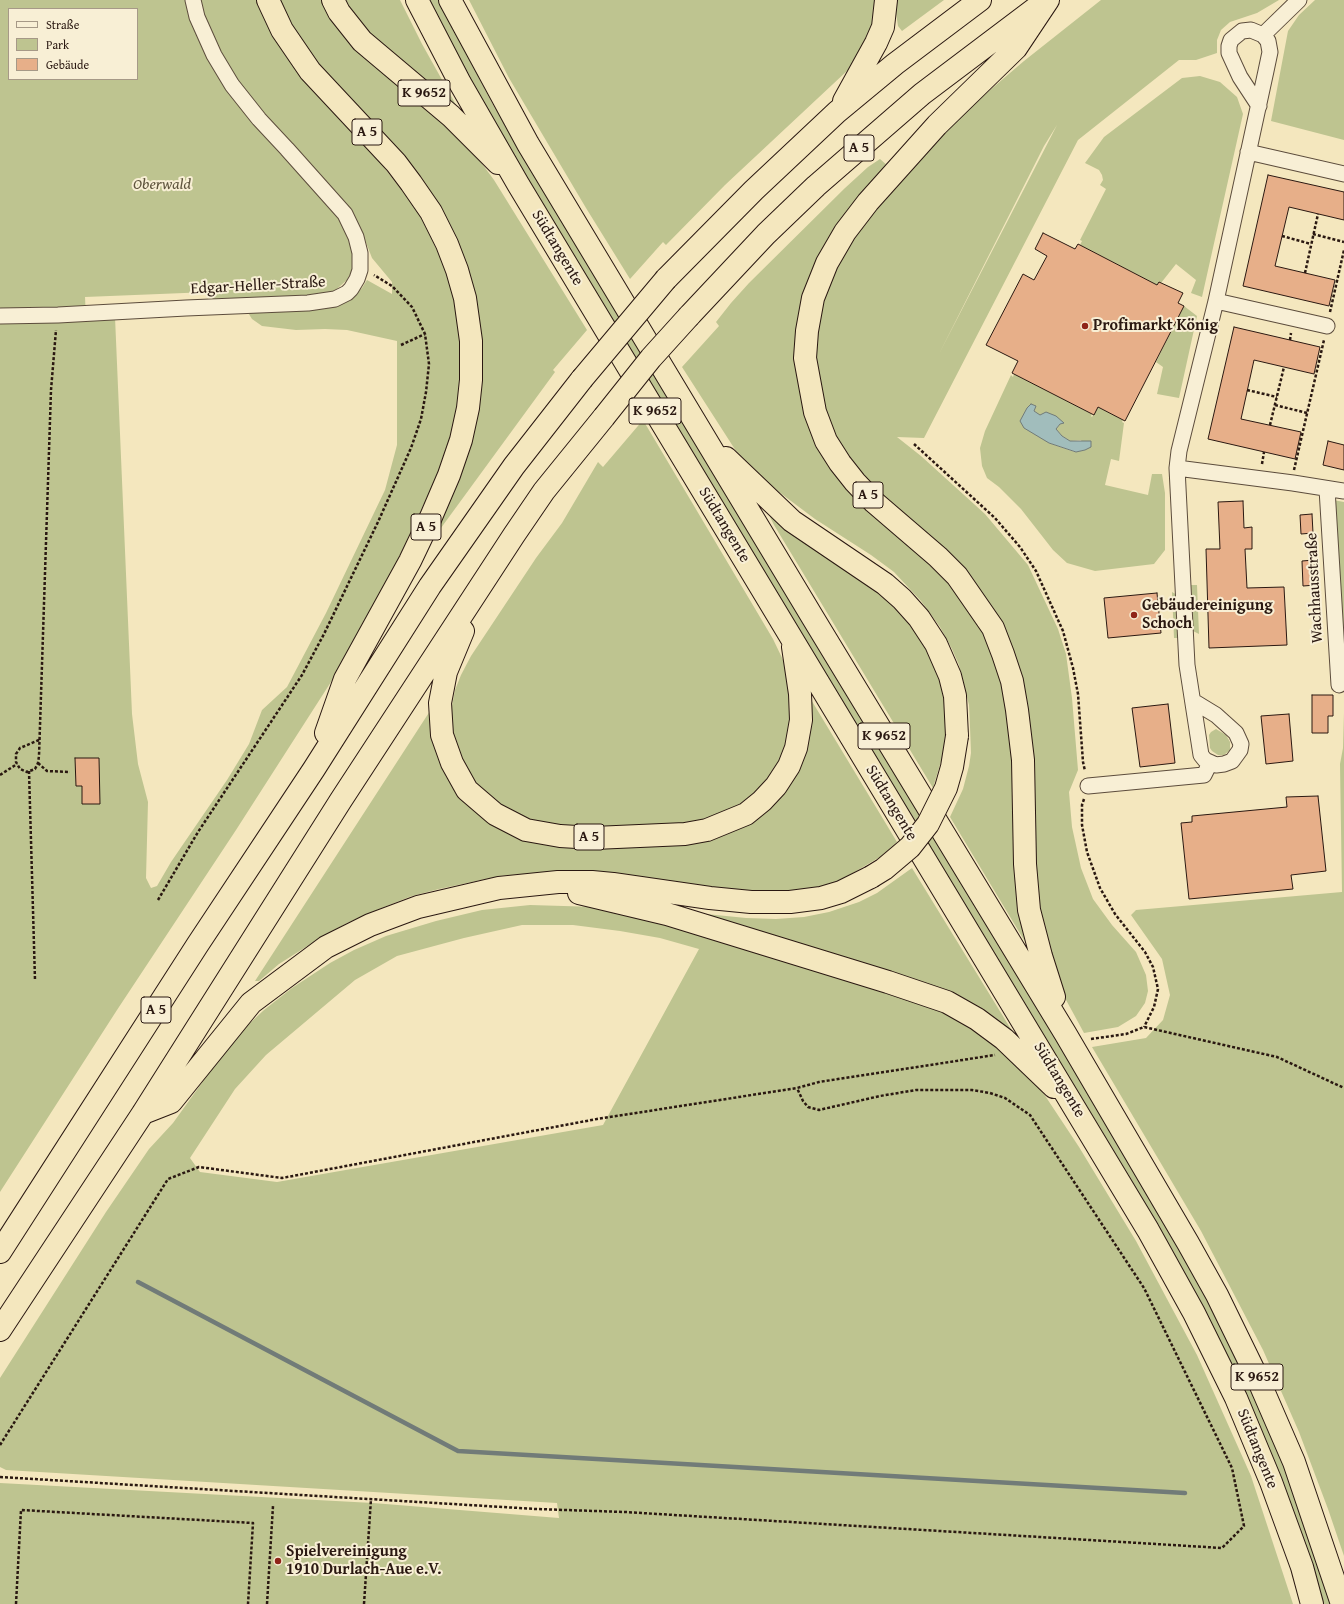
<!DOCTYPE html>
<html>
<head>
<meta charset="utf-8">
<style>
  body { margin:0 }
  #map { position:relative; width:1344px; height:1604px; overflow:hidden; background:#f4e7be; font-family:"Gentium Book Plus",serif }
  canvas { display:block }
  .legend { position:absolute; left:8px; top:8px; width:130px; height:72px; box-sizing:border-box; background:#f8efd5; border:1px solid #a69987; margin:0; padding:5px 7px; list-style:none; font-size:12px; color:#2a1811 }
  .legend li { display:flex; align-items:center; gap:8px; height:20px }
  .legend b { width:20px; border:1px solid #a69987 }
</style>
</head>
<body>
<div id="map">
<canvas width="1344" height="1604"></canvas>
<ul class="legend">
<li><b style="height:5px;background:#f8efd5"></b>Straße</li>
<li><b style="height:11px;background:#bec490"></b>Park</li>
<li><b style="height:11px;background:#e7af89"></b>Gebäude</li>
</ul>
</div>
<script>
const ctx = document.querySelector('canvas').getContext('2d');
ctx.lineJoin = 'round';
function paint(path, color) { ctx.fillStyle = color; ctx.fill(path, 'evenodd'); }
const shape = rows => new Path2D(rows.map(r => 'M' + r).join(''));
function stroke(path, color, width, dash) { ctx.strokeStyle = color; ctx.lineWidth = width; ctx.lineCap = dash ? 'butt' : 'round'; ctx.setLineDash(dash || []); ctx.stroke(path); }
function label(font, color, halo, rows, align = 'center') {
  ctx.font = font + ' "Gentium Book Plus",serif'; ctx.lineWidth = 4; ctx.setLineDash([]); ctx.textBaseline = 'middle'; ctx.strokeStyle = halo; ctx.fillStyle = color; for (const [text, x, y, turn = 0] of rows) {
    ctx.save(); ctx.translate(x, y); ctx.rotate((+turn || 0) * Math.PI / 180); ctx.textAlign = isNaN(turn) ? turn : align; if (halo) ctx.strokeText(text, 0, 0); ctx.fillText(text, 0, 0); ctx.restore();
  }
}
const green = shape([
  [0,0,188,0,198,31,336,213,353,241,353,269,347,280,331,294,210,303,209,292,85,297,86,318,115,317,132,714,138,764,148,802,146,878,151,888,157,886,171,862,227,780,249,744,262,710,287,687,326,613,385,490,397,445,397,341,347,330,325,329,296,330,262,326,252,319,247,311,351,298,362,288,367,280,392,294,392,282,372,258,365,240,359,229,239,83,207,27,199,0,256,0,273,36,285,55,311,89,380,162,410,201,424,222,443,263,457,309,461,354,458,402,449,443,443,463,394,568,338,671,236,830,117,1010,0,1192],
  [9,9,137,9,137,79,9,79],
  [276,0,324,0,466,142,494,180,587,330,553,370,555,372,430,543,444,513,473,289,305,50],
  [345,0,400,0,422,44,460,112,365,34],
  [427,0,438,0,492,103,566,228,1124,1150,1217,1316,1249,1382,1285,1467,1331,1604,1320,1604,1170,1249,1128,1174,482,105],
  [469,0,876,0,873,22,859,56,848,70,725,185,666,245,663,242,630,279,586,208,509,78],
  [894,0,944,0,902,31,898,26],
  [1101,0,1279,0,1257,13,1230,22,1221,30,1217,40,1217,53,1196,60,1179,60,1078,140,924,438,897,437,921,456,985,514,1028,565,1058,629,1066,654,1072,698,1078,770,1069,792,1072,827,1081,868,1093,899,1112,925,1136,952,1146,975,1148,991,1145,1003,1136,1016,1118,1027,1084,1033,1059,987,1037,919,1024,696,928,537,852,466,825,417,815,373,816,326,832,273,854,234,941,132,1024,61],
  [1057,125,939,354,1044,146],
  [1315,0,1344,0,1344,140,1271,121,1288,31,1299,15],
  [1200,76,1220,82,1237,97,1243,114,1202,297,1191,293,1196,280,1176,264,1161,283,1157,285,1080,245,1082,241,1080,240,1106,189,1100,185,1103,180,1102,175,1099,170,1085,163,1104,137,1182,78],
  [880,159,888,166,833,242,804,399,914,545,972,605,1008,691,1027,945,950,817,963,789,969,766,971,753,970,727,969,705,959,665,952,649,940,627,921,601,894,572,871,555,815,519,755,474,736,451,682,367,719,326,716,322,731,303,749,283,845,188,868,167],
  [1184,306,1197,316,1179,398,1157,394,1163,367,1156,362],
  [1014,374,1092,414,1091,416,1092,417,1098,407,1123,420,1122,422,1124,423,1119,461,1111,459,1105,485,1148,495,1152,474,1162,474,1165,493,1165,550,1154,564,1095,571,1067,563,1053,550,1021,509,999,487,987,478,982,466,980,448,985,431,1011,375,1013,377],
  [1035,405,1034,411,1040,416,1063,424,1060,424,1056,429,1062,436,1070,441,1081,440,1085,450,1075,452,1049,443,1027,408],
  [643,420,773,639,784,662,794,707,785,755,764,787,723,817,674,827,548,827,511,814,477,784,468,772,460,758,452,727,451,711,455,690,461,675,471,656,536,558,562,523,598,462,603,467],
  [1333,500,1344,502,1344,673],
  [770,515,884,590,923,634,943,688,947,714,946,743,945,738,942,758,933,788,774,525,770,517],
  [1191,585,1197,585,1199,634,1193,631],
  [1172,592,1177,595,1179,638,1174,638],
  [810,698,897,842,880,857,846,877,824,887,774,893,732,891,617,874,535,873,500,876,439,889,412,896,384,907,347,923,320,938,279,964,259,981,255,981,430,711,454,781,556,843,753,817],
  [1344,713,1344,1556,1328,1509,1299,1432,1263,1350,1201,1231,1092,1047,1146,1038,1163,1020,1170,995,1162,959,1131,915,1136,910,1342,892,1340,764,1343,748],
  [1216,729,1226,735,1230,742,1230,750,1224,755,1218,755,1212,751,1210,748,1209,735,1211,732],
  [912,868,1017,1039,704,917,706,914,746,918,776,919,804,917,829,912,859,902,877,893],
  [530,905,597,907,629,913,908,997,972,1024,1036,1082,1079,1147,1136,1241,1197,1355,1251,1476,1293,1604,0,1604,0,1483,373,1503,559,1518,557,1503,6,1470,0,1467,0,1378,106,1212,149,1149,173,1123,209,1073,248,1025,264,1010,292,988,330,963,354,950,386,936,436,921,482,910],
  [522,925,573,925,620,931,660,938,699,949,603,1125,277,1182,200,1172,190,1158,235,1089,266,1055,355,980,397,956,464,938]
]);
const water = shape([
  [1031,404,1036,406,1034,411,1040,415,1046,412,1056,416,1064,423,1060,424,1056,429,1062,436,1070,441,1091,441,1091,447,1085,450,1076,452,1049,443,1024,428,1020,421,1027,408,1031,404]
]);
const stream = shape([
  [138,1282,458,1451,1185,1493]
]);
const building = shape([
  [1268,175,1344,192,1344,220,1289,207,1275,266,1335,280,1329,306,1243,286,1268,175],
  [1043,233,1075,249,1078,244,1157,285,1159,282,1183,293,1178,303,1184,306,1125,421,1098,407,1094,415,1012,373,1018,361,986,345,1023,274,1034,280,1047,256,1035,249,1043,233],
  [1234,327,1320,347,1314,374,1254,360,1241,419,1301,432,1295,459,1208,439,1234,327],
  [1328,441,1344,445,1344,470,1323,465,1328,441],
  [1243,501,1244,528,1252,527,1252,549,1245,549,1247,588,1284,587,1287,645,1209,648,1206,549,1220,549,1218,502,1243,501],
  [1312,514,1313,533,1301,534,1300,515,1312,514],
  [1314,560,1316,585,1303,586,1302,561,1314,560],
  [1157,593,1161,633,1108,638,1104,598,1157,593],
  [1312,695,1333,695,1333,716,1328,716,1328,733,1312,733,1312,695],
  [1168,704,1175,763,1140,767,1132,708,1168,704],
  [1289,714,1293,761,1266,764,1261,716,1289,714],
  [75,758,99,758,100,804,82,804,82,786,76,786,75,758],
  [1318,796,1326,871,1291,875,1293,889,1189,899,1181,823,1192,822,1192,816,1287,807,1286,797,1318,796]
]);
const path = shape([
  [1313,234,1344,242],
  [1282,236,1311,244],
  [1305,273,1318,214],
  [1330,312,1344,250],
  [1290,340,1291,333],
  [401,345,425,334],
  [1247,390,1277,397],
  [1275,405,1307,413],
  [1270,425,1284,367],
  [914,444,995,518,1020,547,1036,571,1063,631,1073,668,1078,694,1083,762,1085,771],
  [1262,464,1264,452],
  [1294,470,1324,340],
  [39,740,20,748,16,754,16,762,20,769,27,772,35,769,38,763,39,756,51,390,56,330],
  [38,763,47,771,70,772],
  [29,771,35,980],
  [0,775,17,764],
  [1084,799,1082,805,1082,825,1087,852,1100,888,1115,914,1145,952,1153,967,1158,989,1154,1007,1144,1027],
  [158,900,198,832,302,675,324,634,378,522,411,448,421,419,426,392,429,364,425,334,412,307,392,286,374,275],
  [1091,1039,1126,1034,1144,1027,1277,1057,1344,1088],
  [0,1445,168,1179,199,1167,282,1178,597,1119,797,1088,819,1082,995,1055],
  [0,1477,536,1509,625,1512,1222,1548,1244,1526,1232,1468,1144,1288,1030,1115,1005,1098,990,1093,972,1090,916,1090,880,1096,819,1110,808,1107,803,1101,797,1088],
  [16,1604,21,1510,253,1523,248,1604],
  [267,1604,273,1506],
  [364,1604,371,1499]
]);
const minor = shape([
  [1263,35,1299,0],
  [1248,152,1344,174],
  [1216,301,1327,326],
  [0,316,58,315,186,308,308,303,335,299,347,293,351,289,357,279,360,270,360,253,356,237,345,214,287,149,259,119,232,85,214,55,197,17,193,0],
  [1177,468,1293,483,1344,491],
  [1327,489,1339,685],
  [1193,701,1216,715,1236,733,1241,744,1240,750,1232,761,1224,764,1216,765,1205,760,1201,755,1187,665,1177,468,1179,451,1216,301,1266,71,1270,52,1268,41,1263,35,1251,30,1242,31,1231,40,1229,46,1229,53,1240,77,1259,106],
  [1088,786,1204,775,1210,763]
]);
const highway = shape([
  [268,0,282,30,310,71,396,163,411,183,431,212,447,244,457,270,465,298,471,341,471,380,468,408,461,440,449,475,431,517,410,561,345,679,326,733],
  [333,0,339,12,362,41,451,116,498,163],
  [417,0,460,83,518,184,1148,1230,1194,1313,1236,1398,1271,1482,1302,1567,1312,1604],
  [450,0,528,144,813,618,1065,1033,1188,1243,1217,1295,1258,1379,1294,1462,1342,1604],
  [1048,0,1016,48,937,125,868,202,845,232,827,263,813,298,807,331,805,358,815,412,826,441,840,463,855,482,874,502,938,557,957,576,993,628,1003,654,1012,681,1017,710,1023,760,1025,864,1029,910,1041,956,1054,997],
  [844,101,876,43,883,27,886,0],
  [666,279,754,190,837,112,895,64,980,0],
  [689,316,766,234,816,186,922,94,1036,8],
  [726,458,792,521,885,584,902,599,919,618,936,644,950,676,955,696,957,736],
  [463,631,446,672,440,703,442,735,452,763,467,790,495,814,526,830,560,836,594,838,685,834,707,830,746,814,762,801,776,786,789,766,796,748,801,720,800,694,793,647],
  [579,893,667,914,888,982,947,1002,977,1019,1004,1039,1054,1087],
  [143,1113,171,1102,251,1003,326,947,370,925,418,907,499,888,558,882,592,882,613,884,710,898,751,902,790,902,821,898,841,892,871,877],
  [0,1252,198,944,314,769,430,586,514,466,582,379],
  [0,1330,143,1113,341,800,514,535,544,491,604,417]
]);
const highwayBridge = shape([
  [582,379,666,279],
  [604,417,651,358,689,316],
  [871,877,884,869,910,847,928,824,946,788,952,767,957,736]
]);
const markers = [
  [1085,326,4,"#8f2418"],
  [1134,615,4,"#8f2418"],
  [278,1561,4,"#8f2418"]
];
const shields = [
  [424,93,52],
  [367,132,30],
  [859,148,30],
  [655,411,52],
  [868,495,30],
  [426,527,30],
  [884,736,52],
  [589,837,30],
  [156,1010,30],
  [1257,1377,52]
];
const shieldNames = [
  ["K 9652",424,93],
  ["A 5",367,132],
  ["A 5",859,148],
  ["K 9652",655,411],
  ["A 5",868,495],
  ["A 5",426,527],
  ["K 9652",884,736],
  ["A 5",589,837],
  ["A 5",156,1010],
  ["K 9652",1257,1377]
];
const parkNames = [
  ["Oberwald",162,185]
];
const streetNames = [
  ["Südtangente",557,248,59],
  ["Edgar-Heller-Straße",258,286,-3],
  ["Südtangente",724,525,59],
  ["Wachhausstraße",1315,588,-93],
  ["Südtangente",891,803,59],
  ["Südtangente",1059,1080,59],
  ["Südtangente",1257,1449,68]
];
const poiNames = [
  ["Profimarkt König",1093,326],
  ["Gebäudereinigung",1142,606],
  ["Schoch",1142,624],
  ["Spielvereinigung",286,1552],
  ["1910 Durlach-Aue e.V.",286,1570]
];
paint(green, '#bec490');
paint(water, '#a1bdbc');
stroke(water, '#717b78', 1);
stroke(stream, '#717b78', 4.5);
paint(building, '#e7af89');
stroke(building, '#2a1811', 1);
stroke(minor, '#5c4c3c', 17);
stroke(highway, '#2a1811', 24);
stroke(path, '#2a1811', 2.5, [3, 2]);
stroke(minor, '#f8efd5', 15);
stroke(highway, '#f4e7be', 22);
stroke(highwayBridge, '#2a1811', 24, []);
stroke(highwayBridge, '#f4e7be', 22);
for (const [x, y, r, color] of markers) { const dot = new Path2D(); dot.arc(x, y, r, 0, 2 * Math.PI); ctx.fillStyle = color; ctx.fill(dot); stroke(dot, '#f8efd5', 1.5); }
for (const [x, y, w] of shields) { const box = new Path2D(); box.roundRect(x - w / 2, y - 13, w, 26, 3); ctx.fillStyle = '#f8efd5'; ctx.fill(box); stroke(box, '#2a1811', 1); }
label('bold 15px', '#2a1811', null, shieldNames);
label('italic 16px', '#5e543d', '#f8efd5', parkNames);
label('16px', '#2a1811', '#f8efd5', streetNames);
label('bold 16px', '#2a1811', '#f8efd5', poiNames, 'left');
</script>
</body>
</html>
